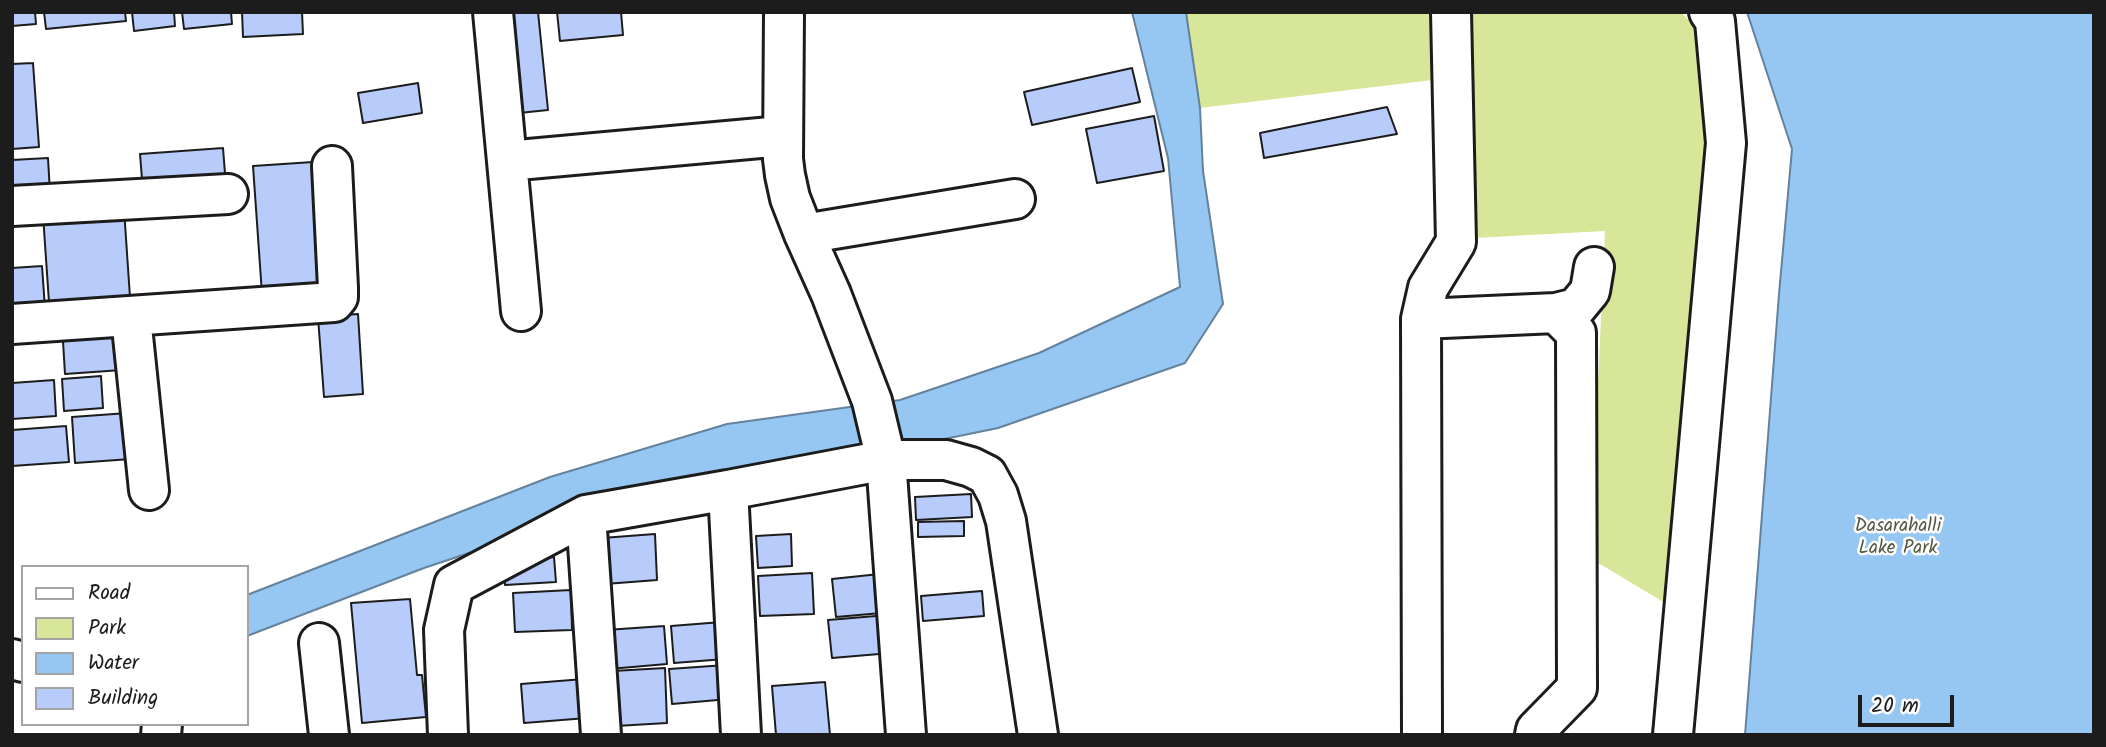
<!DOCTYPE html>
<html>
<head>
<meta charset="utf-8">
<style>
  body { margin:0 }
  #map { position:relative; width:2106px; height:747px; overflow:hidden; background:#fff; font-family:Kalam,sans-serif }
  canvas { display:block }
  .frame { position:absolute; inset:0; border:14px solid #1c1c1c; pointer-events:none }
  .legend { position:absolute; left:21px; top:565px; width:228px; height:161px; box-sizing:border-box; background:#fff; border:2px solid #a4a4a4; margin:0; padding:9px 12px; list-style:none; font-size:21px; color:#1c1c1c }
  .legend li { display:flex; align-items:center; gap:14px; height:35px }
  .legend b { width:35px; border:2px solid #a4a4a4 }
  .scale { position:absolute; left:1858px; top:695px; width:96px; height:32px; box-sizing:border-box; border:4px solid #1c1c1c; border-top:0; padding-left:9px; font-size:21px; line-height:24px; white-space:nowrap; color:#1c1c1c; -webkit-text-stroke:5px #fff; paint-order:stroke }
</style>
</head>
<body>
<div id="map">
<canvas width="2106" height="747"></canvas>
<div class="frame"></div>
<ul class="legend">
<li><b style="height:9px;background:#fff"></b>Road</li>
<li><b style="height:19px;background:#d8e699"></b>Park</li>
<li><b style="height:19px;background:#96c6f2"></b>Water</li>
<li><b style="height:19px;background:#b8ccfb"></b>Building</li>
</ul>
<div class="scale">20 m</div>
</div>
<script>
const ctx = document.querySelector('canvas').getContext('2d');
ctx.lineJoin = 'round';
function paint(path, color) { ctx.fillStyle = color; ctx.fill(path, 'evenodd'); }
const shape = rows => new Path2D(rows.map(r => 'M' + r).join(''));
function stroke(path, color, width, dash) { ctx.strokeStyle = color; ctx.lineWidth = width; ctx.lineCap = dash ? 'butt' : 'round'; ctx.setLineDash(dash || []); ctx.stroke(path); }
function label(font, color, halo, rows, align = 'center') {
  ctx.font = font + ' Kalam,sans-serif'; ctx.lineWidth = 5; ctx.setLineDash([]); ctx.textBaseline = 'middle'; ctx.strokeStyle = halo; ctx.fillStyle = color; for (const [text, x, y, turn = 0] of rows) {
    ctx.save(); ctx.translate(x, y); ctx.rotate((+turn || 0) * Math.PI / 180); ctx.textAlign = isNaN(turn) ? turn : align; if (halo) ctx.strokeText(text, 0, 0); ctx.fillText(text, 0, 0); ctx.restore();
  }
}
const green = shape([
  [1186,12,1681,12,1695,27,1717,135,1670,606,1590,558,1605,231,1474,238,1466,76,1200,108]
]);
const water = shape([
  [1132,12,1186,12,1200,108,1203,171,1223,304,1185,363,998,428,823,464,649,493,424,568,247,636,247,595,550,477,727,424,900,400,1039,353,1180,287,1168,158,1132,12],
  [1747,12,2094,12,2094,735,1745,735,1779,294,1792,149,1747,12]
]);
const building = shape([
  [12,12,35,12,36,24,12,26,12,12],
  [44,12,125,12,126,21,46,29,44,12],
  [132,12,174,12,175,26,134,31,132,12],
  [182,12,231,12,232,24,184,29,182,12],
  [242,12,302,12,303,34,243,37,242,12],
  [508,12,538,12,548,110,519,113,508,12],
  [557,12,621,12,623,35,560,41,557,12],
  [33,63,39,147,12,149,12,64,33,63],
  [1132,68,1140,102,1032,125,1024,92,1132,68],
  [418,83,422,113,363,123,358,93,418,83],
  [1387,107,1397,134,1264,158,1260,133,1387,107],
  [1154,116,1164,171,1097,183,1086,129,1154,116],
  [223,148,226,186,143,192,140,154,223,148],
  [48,158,50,193,12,196,12,160,48,158],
  [313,162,322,289,262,294,253,166,313,162],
  [124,209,131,312,50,317,43,215,124,209],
  [42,266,45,308,12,311,12,268,42,266],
  [358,314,363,394,324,397,318,317,358,314],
  [119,321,122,370,65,374,62,325,119,321],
  [101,376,103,408,64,411,62,379,101,376],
  [54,380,56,416,12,419,12,383,54,380],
  [128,413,131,459,75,463,72,417,128,413],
  [66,426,69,462,12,466,12,430,66,426],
  [971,494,972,517,916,520,915,497,971,494],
  [964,521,964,536,918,537,918,522,964,521],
  [655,534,657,580,605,584,602,538,655,534],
  [791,534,792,566,758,568,756,536,791,534],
  [554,557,556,582,505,585,503,560,554,557],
  [812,573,814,614,760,616,758,576,812,573],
  [889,573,893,612,836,617,832,579,889,573],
  [571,590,572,630,515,632,513,593,571,590],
  [982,591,984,616,923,621,921,596,982,591],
  [410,599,417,675,422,675,426,717,362,723,351,603,410,599],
  [888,615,891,653,832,658,828,620,888,615],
  [722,622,725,659,674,663,671,626,722,622],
  [664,626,667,664,609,669,606,630,664,626],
  [726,665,729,699,672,704,669,669,726,665],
  [665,668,667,723,616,726,613,671,665,668],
  [584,679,587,718,524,723,521,684,584,679],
  [825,682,830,735,776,735,772,686,825,682]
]);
const minor = shape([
  [493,12,521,311],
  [784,12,783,159,785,175,790,198,804,234,831,294,872,401,886,460,906,735],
  [507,161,782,136],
  [12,206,228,194],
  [804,234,1015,199],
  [131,317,149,490],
  [1421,319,1556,313,1576,308,1590,291,1594,267],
  [12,324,334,302,338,297,338,288,332,166],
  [728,490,886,460,946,460,971,467,987,475,998,495,1006,521,1038,735],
  [586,515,601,735],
  [319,643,329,735],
  [12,659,23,662],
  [161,735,162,724],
  [448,735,444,630,454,585,586,515,728,490,741,735],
  [1422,735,1421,319,1428,288,1456,242,1451,12],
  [1535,735,1536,730,1577,688,1576,333,1556,313],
  [1673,735,1726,143,1715,21,1709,12]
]);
const parkNames = [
  ["Dasarahalli",1898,528],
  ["Lake Park",1898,550]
];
paint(green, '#d8e699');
paint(water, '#96c6f2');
stroke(water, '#65829c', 2);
paint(building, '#b8ccfb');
stroke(building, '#1c1c1c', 2);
stroke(minor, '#1c1c1c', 44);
stroke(minor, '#fff', 38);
label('19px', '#545942', '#fff', parkNames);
</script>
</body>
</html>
